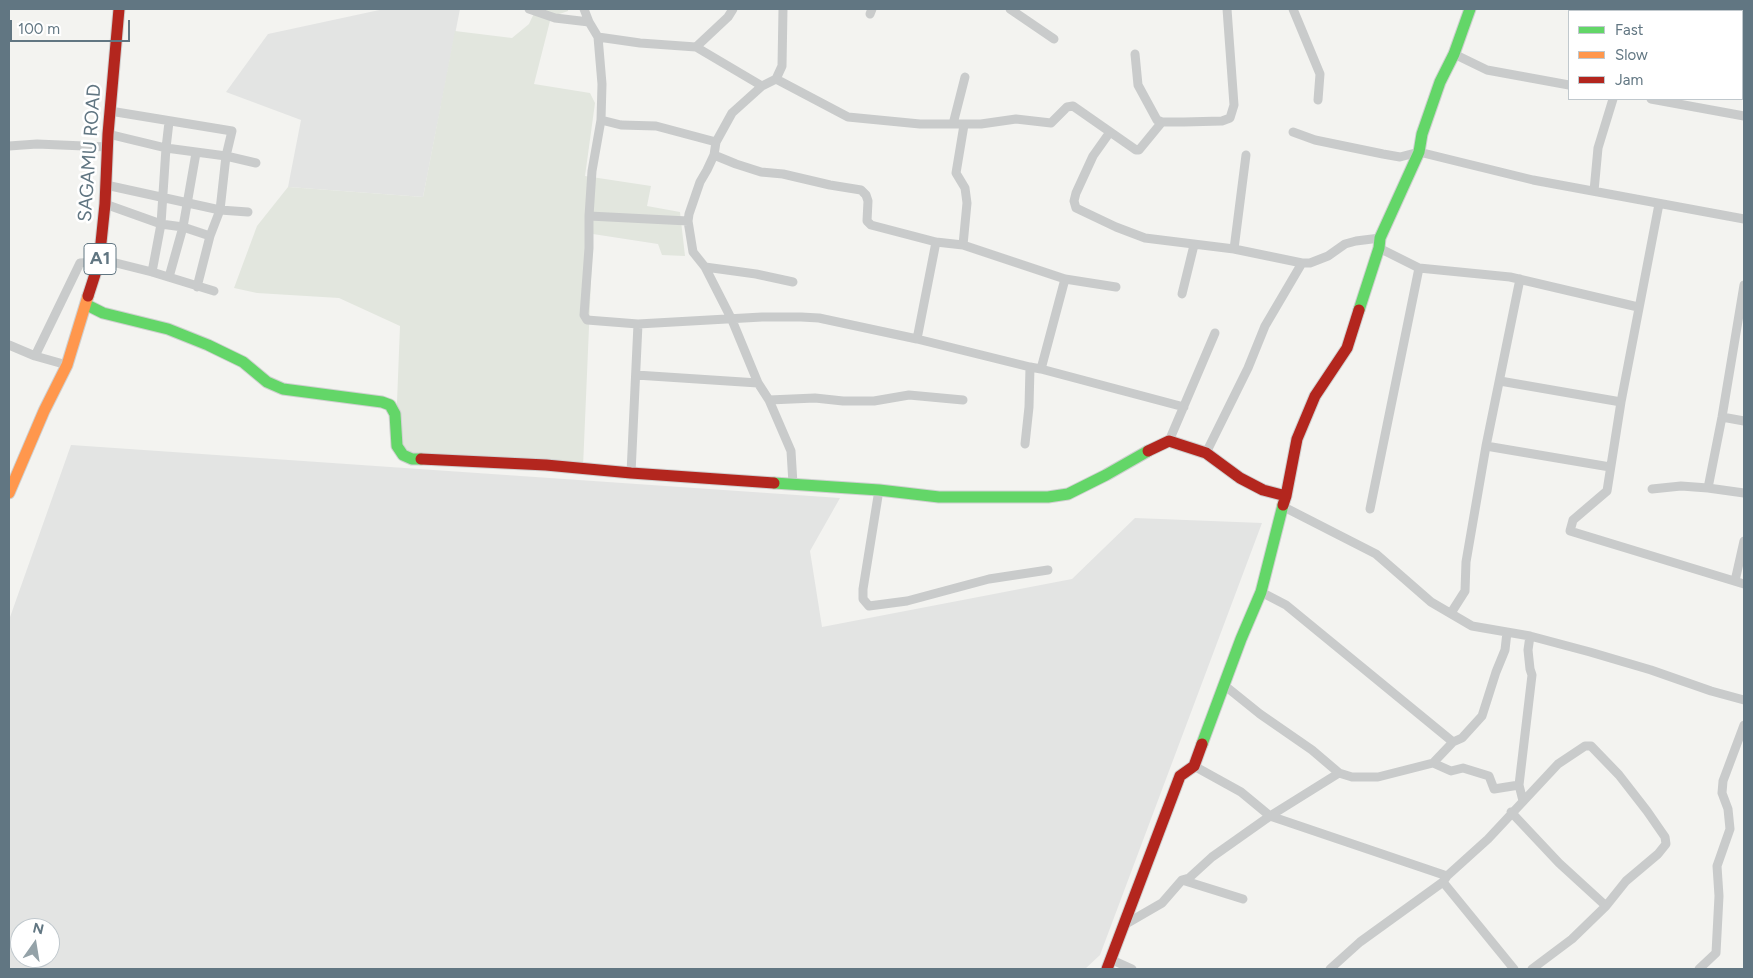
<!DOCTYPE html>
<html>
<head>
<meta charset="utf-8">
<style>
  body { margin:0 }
  #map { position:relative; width:1753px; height:978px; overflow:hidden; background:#f3f3f0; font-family:Figtree,sans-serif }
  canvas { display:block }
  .frame { position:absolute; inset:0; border:10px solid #617682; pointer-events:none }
  .legend { position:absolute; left:1568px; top:10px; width:175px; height:90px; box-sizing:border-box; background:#fff; border:1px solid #c0c8cd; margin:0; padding:6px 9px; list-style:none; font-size:15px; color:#617682 }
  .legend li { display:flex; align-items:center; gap:10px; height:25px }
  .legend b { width:25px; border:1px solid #c0c8cd }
  .north { position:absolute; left:10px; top:918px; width:50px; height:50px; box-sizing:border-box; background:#fff; border:1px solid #c0c8cd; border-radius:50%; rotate:13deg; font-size:14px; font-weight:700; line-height:20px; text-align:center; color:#617682 }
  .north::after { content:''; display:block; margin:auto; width:18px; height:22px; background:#94a2a8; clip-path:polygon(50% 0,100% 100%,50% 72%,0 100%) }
  .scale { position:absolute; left:10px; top:20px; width:120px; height:22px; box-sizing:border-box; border:2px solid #617682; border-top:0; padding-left:6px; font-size:15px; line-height:18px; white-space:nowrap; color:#617682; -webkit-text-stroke:4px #fff; paint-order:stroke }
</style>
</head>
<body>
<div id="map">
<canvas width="1753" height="978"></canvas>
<div class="frame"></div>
<ul class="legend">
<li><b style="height:6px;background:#63d668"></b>Fast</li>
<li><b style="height:6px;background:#ff974d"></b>Slow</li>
<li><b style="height:6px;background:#b3261e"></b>Jam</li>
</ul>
<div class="north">N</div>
<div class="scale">100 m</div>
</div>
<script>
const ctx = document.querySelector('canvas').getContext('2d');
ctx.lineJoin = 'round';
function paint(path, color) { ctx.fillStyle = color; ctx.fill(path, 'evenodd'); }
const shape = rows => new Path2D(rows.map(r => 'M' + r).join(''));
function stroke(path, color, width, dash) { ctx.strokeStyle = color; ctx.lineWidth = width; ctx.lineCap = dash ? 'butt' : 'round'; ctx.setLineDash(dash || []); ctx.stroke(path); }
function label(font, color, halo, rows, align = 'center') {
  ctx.font = font + ' Figtree,sans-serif'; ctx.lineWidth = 5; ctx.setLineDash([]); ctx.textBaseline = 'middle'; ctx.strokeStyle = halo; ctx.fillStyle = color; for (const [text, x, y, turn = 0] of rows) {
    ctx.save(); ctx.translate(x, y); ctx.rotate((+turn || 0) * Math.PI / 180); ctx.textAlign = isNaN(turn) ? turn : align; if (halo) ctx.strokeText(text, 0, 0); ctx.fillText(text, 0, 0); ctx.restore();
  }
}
const built = shape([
  [384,9,460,9,423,197,288,187,301,120,226,92,268,34],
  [71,445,840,498,810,551,822,627,1072,579,1135,518,1262,523,1100,955,1085,969,9,969,9,620],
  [20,928,50,928,50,958,20,958]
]);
const green = shape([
  [536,9,568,9,568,11,551,17,534,84,590,93,595,103,585,176,651,186,647,206,680,212,685,256,662,255,658,244,593,234,583,467,395,453,400,326,339,298,257,293,234,288,257,226,288,187,423,197,455,31,512,38,529,24]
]);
const street = shape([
  [529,9,555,18,589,22],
  [584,9,589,22,598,37,602,84,601,120,592,171,589,216,589,248,584,315,587,320,638,324,762,317,801,317,819,318,917,339,1030,367,1041,369,1065,279],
  [783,9,782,66,776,79,762,86,732,113,716,142,714,155,707,170,700,182,689,214,688,221,693,252,705,267,732,320,758,383,769,400,791,451,793,484],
  [1010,9,1054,39],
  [1293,9,1320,74,1318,100],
  [1733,9,1744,12],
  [870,14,872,9],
  [598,37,640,43,696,47,762,86],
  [696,47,728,17,733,9],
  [1135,54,1138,85,1157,120,1162,122,1184,122,1222,121,1230,118,1234,105,1227,9],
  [1454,54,1487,70,1569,85],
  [776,79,848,117,920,124,981,124,1016,119,1051,123,1067,107,1073,106,1136,150,1139,150,1162,122],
  [1651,99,1744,116],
  [110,111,232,131,226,156,220,210,210,236,197,287],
  [601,120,621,125,656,126,716,142],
  [953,124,965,77],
  [964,125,956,173,965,188,967,203,963,245,1065,279,1116,287],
  [1110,132,1093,156,1076,193,1074,201,1076,208,1116,227,1145,238,1234,249,1302,263,1310,263,1328,256,1345,244,1356,241,1380,238],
  [1293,132,1315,140,1383,154,1400,157,1419,152,1533,180,1744,219],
  [108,134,166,148,226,156,256,163],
  [9,146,37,144,108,147],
  [714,155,736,164,761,172,783,174,830,185,861,190,866,195,868,201,867,221,871,225,936,242,963,245],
  [106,185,220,210,248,212],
  [1594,191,1598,148,1613,99],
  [105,204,161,224,183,227,210,236],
  [1659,204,1621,402,1607,491,1573,520,1570,531,1744,584],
  [589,216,688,221],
  [1379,248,1419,268,1510,277,1638,307],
  [1234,249,1246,155],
  [705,267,756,274,793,282],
  [152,272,161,224,166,148,169,122],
  [169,277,183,227,196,153],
  [1182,294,1194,245],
  [917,339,936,242],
  [9,345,35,356,67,365],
  [35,356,80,263,108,261,152,272,214,291],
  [1041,369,1184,407],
  [636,375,758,383],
  [1500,381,1621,402],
  [769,400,815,398,843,401,874,401,909,395,963,400],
  [1722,417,1744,421],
  [1169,441,1215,333],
  [1025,444,1029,407,1030,367],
  [1486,446,1610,467],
  [1206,453,1248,368,1265,326,1302,263],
  [631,473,638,324],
  [1708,488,1722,417,1744,285],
  [1652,489,1681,486,1708,488,1744,493],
  [879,490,863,589,863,599,869,606,907,601,989,579,1048,570],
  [1282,506,1376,554,1431,602,1472,626,1530,636,1590,652,1651,670,1711,691,1744,700],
  [1370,509,1419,268],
  [1735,581,1744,541],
  [1261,592,1286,605,1453,742],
  [1451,613,1465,591,1466,562,1486,446,1520,279],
  [1224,685,1260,714,1312,750,1339,773,1352,777,1378,777,1433,763,1453,742,1462,738,1482,716,1496,672,1505,650,1507,632],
  [1433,763,1451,771,1463,768,1489,776,1494,789,1519,785],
  [1194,766,1241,792,1270,816,1447,876],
  [1523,801,1519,785,1532,675,1530,669,1528,650,1530,636],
  [1511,812,1559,863,1606,906],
  [1182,880,1243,899],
  [1443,882,1514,969],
  [1124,925,1162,903,1182,880,1189,878,1212,857,1270,816,1339,773],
  [1110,959,1132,969],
  [1330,969,1360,942,1443,882,1447,876,1488,839,1558,764,1585,746,1591,746,1619,775,1647,811,1665,837,1666,844,1658,854,1626,881,1606,906,1572,939,1532,969],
  [1699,969,1716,953,1719,896,1717,866,1730,829,1728,809,1722,793,1723,781,1744,725]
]);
const fast = shape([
  [87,305,103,313,168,329,208,345,243,362,267,382,283,389,382,402,390,405,395,414,397,446,403,455,412,459,421,459],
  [1359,310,1379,248,1380,238,1419,152,1422,134,1440,82,1454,54,1470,9],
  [774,483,879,490,939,497,1048,497,1068,494,1106,475,1148,451],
  [1202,744,1241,639,1261,592,1283,505]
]);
const slow = shape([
  [9,493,44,411,67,365,88,296]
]);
const jam = shape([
  [88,296,99,262,105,204,108,134,119,9],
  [1148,451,1169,441,1206,453,1240,478,1263,490,1286,496],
  [421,459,546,465,631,473,774,483],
  [1283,505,1286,496,1297,439,1315,396,1347,348,1359,310],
  [1107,969,1180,776,1194,766,1202,744]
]);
const shields = [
  [100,259,32]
];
const shieldNames = [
  ["A1",100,259]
];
const streetNames = [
  ["SAGAMU ROAD",90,153,-86]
];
paint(built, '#e3e4e3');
paint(green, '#e2e6de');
stroke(fast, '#cfd0d0', 13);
stroke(slow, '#cfd0d0', 13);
stroke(jam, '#cfd0d0', 13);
stroke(street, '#c9cbcb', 9);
stroke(fast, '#63d668', 11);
stroke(slow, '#ff974d', 11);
stroke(jam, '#b3261e', 11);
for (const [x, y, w] of shields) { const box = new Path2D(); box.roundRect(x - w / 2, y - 15.5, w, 31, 4); ctx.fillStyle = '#fff'; ctx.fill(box); stroke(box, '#617682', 1); }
label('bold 18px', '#617682', null, shieldNames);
label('19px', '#617682', '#fff', streetNames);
</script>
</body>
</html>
